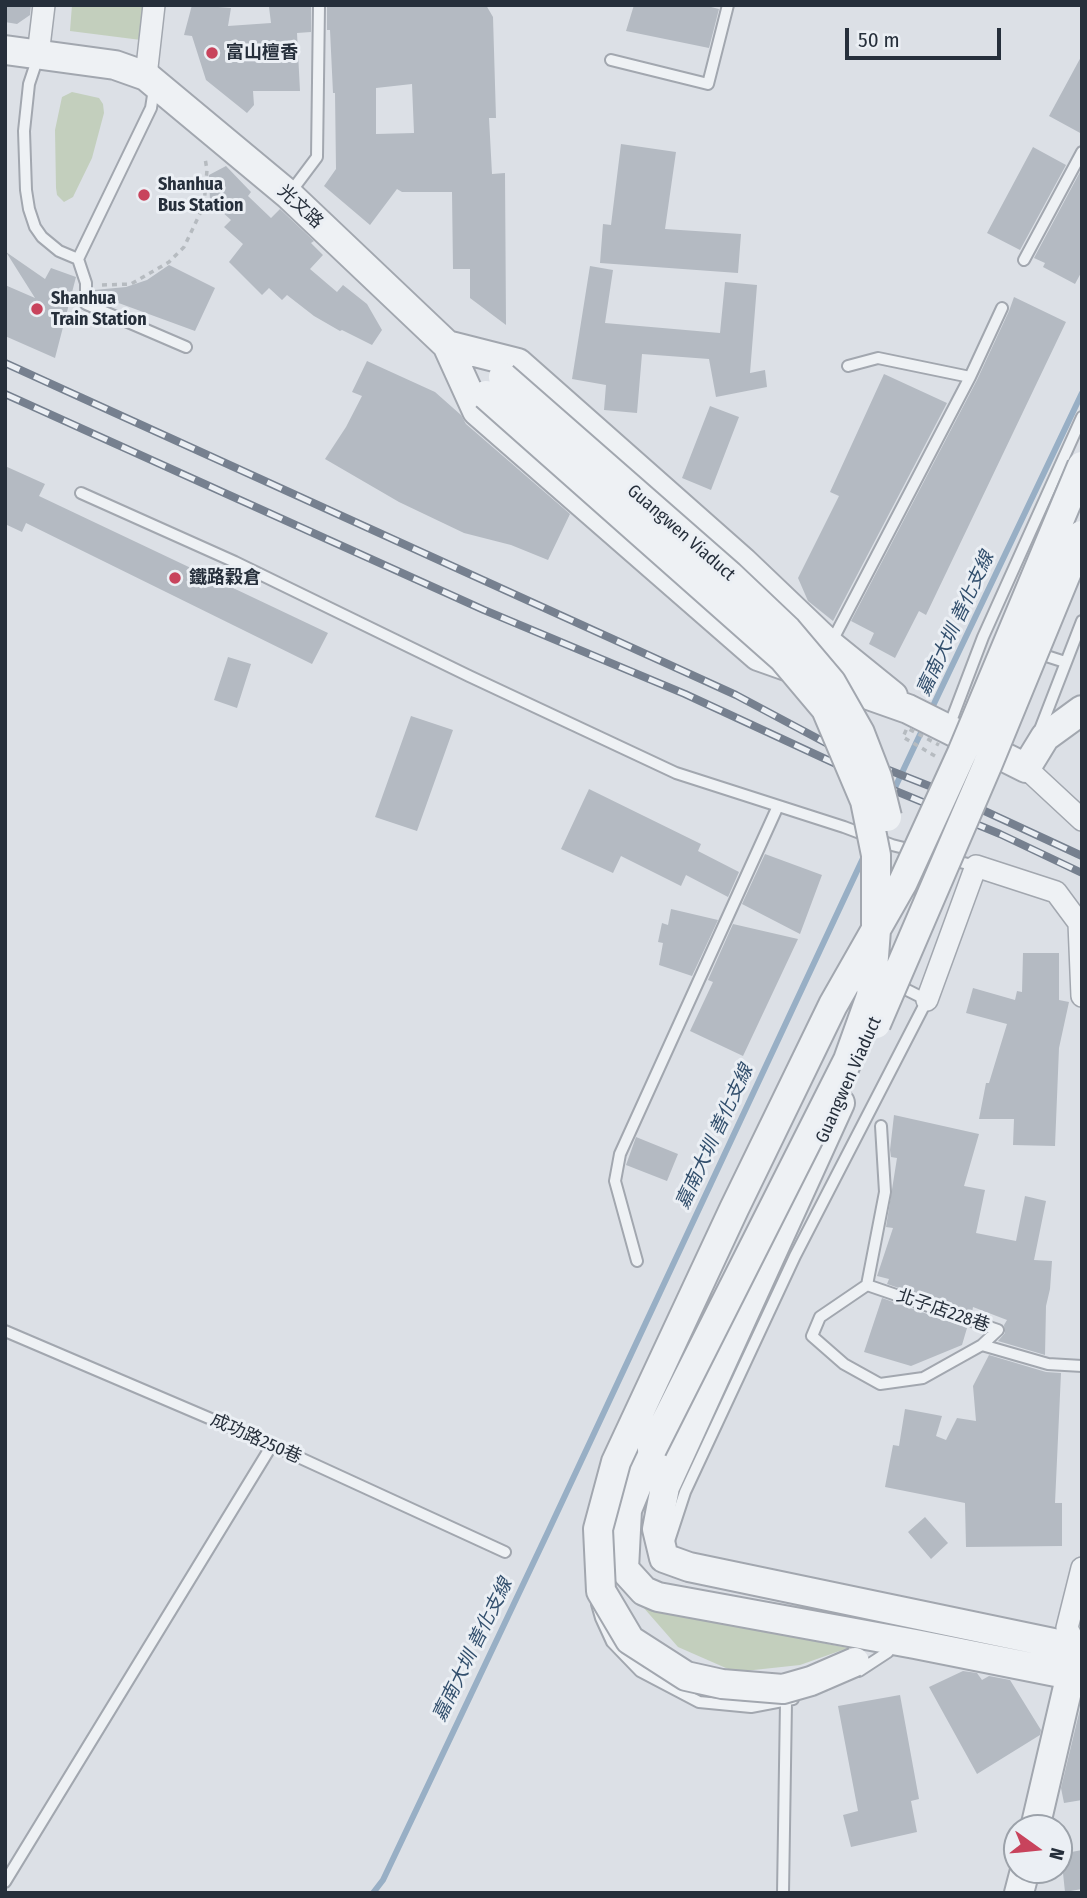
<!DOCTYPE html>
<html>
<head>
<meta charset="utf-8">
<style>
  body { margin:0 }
  #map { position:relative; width:1087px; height:1898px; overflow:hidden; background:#dce0e6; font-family:"Fira Sans Condensed",sans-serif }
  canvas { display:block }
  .frame { position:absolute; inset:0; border:7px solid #262f3b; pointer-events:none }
  .north { position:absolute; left:1003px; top:1814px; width:70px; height:70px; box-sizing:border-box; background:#ebeff4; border:2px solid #9ca2aa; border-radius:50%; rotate:105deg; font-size:19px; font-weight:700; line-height:28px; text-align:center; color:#262f3b }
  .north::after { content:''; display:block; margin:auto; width:24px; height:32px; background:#c8435c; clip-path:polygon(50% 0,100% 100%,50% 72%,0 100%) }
  .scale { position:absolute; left:845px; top:28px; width:156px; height:32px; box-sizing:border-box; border:4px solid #262f3b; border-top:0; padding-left:9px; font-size:21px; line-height:24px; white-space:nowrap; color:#262f3b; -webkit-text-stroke:5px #ebeff4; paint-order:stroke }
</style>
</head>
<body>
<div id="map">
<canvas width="1087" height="1898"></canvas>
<div class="frame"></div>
<div class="north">N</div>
<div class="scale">50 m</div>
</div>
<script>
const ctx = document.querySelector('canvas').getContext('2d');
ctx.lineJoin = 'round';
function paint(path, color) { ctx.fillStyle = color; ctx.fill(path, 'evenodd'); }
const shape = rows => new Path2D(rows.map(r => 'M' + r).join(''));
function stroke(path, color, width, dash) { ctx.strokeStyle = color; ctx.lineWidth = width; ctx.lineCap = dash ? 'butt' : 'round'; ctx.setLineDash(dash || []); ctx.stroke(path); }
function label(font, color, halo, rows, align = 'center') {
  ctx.font = font + ' "Fira Sans Condensed","Noto Sans TC",sans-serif'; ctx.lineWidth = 6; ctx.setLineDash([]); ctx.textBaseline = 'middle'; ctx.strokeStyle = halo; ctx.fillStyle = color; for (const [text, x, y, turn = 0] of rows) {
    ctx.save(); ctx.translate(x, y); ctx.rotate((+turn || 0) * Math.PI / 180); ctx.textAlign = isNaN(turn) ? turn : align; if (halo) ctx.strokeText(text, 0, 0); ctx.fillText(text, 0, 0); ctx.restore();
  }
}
const green = shape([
  [72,5,144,5,141,40,70,31],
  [72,92,99,98,103,104,104,113,92,158,73,197,64,202,57,195,56,188,55,130,62,97],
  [643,1607,848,1648,800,1665,735,1672,678,1647]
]);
const stream = shape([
  [931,710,1082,393],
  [891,796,925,724],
  [373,1893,383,1880,547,1534,865,854]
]);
const building = shape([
  [5,5,31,5,30,15,17,24,5,22],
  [192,5,231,8,228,26,271,23,269,7,311,5,311,32,297,33,300,91,253,91,254,105,247,113,206,80,192,36,184,35],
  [327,5,486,5,493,17,496,118,489,118,492,174,505,173,506,325,470,298,470,269,453,269,452,192,402,192,397,189,370,225,324,186,336,169,335,93,333,93,330,30,327,30],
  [412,84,414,133,376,134,376,88],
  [634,5,703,5,719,9,709,48,626,31],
  [1082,55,1082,134,1049,116],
  [621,144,676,152,665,229,741,234,738,273,600,263,603,224,611,225],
  [1033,147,1066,165,1020,250,987,233],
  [226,166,251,192,248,196,271,218,280,209,314,241,311,243,323,255,310,269,337,292,343,285,367,304,382,330,372,345,342,330,340,331,314,316,287,295,282,300,269,288,262,295,229,262,243,244,224,227,231,220,210,201,209,175],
  [1080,172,1082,271,1075,284,1043,267,1045,263,1034,258],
  [6,252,45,279,51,268,76,277,55,358,5,336,5,285,35,298],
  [169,265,215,288,195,331,94,294,94,290,126,287,147,280],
  [590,266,613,270,605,323,720,333,725,282,757,285,750,373,765,370,767,387,716,397,709,359,642,354,637,413,604,410,606,385,572,379],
  [1014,297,1066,322,926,615,919,611,895,658,869,644,874,633,851,621,977,380,1009,311],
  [367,361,435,392,461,415,466,424,570,514,548,560,511,545,464,533,399,502,325,459,346,427,362,396,352,392],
  [884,374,947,403,833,621,808,601,798,578,839,496,830,492],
  [710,406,739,417,711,490,682,478],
  [5,466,45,484,39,496,328,633,312,664,26,523,22,532,5,524],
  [228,657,251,664,237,708,214,700],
  [411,716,453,730,417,831,375,817],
  [589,789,701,844,698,851,739,872,728,897,686,875,681,886,621,856,613,873,561,849],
  [765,854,822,875,800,934,742,904],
  [671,909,718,920,692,976,659,965,663,943,658,942,662,923,668,925],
  [733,924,798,939,743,1056,690,1031,713,982,708,980],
  [1023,953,1059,953,1059,1000,1069,1002,1059,1048,1055,1146,1013,1145,1014,1119,979,1119,986,1083,989,1083,1007,1024,966,1013,973,988,1015,1000,1017,991,1022,992],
  [894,1115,979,1134,964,1186,985,1190,976,1233,1016,1241,1025,1196,1046,1201,1034,1260,1052,1261,1050,1289,1046,1306,1045,1355,998,1341,1005,1333,1004,1325,1007,1320,973,1307,972,1313,887,1284,889,1279,877,1276,893,1228,886,1227,897,1158,891,1157,890,1150],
  [636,1137,678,1154,667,1181,626,1165],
  [882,1298,967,1328,962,1345,911,1366,864,1352],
  [989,1355,1046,1372,1061,1373,1055,1503,1062,1503,1062,1546,966,1547,965,1503,885,1487,893,1445,899,1446,905,1409,942,1416,936,1436,946,1440,957,1418,976,1421,973,1386],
  [925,1517,948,1543,931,1559,908,1532],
  [963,1671,977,1673,982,1680,989,1676,1010,1680,1041,1730,1040,1735,977,1774,929,1687],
  [900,1695,919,1799,911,1801,917,1832,851,1847,843,1815,858,1811,838,1706],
  [1080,1709,1082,1709,1082,1800,1064,1803,1061,1788],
  [1082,1850,1082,1889,1065,1892,1061,1854]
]);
const path = shape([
  [102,285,131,284,169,262,184,247,204,205,207,170,205,158]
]);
const service = shape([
  [38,57,29,84,24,131,26,190,29,209,35,227,42,237,59,251,78,259,151,108,154,89],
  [611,60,708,84,728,5],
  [290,193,317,157,319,5],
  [78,259,86,283,86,304,186,347],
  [1024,260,1082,152],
  [848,366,878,358,970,377],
  [81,493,235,562,469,676,676,773,844,827,892,845,976,866],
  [830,645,970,377,1002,308],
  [1034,652,1065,662],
  [948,729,983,637,1082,417],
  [1039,732,1082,621],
  [881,1126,885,1192,867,1285,820,1317,812,1336,844,1364,880,1384,923,1378,982,1345,1048,1364,1082,1366],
  [637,1261,615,1181,620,1154,778,806],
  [867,1285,998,1330,982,1345],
  [5,1331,272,1445,505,1552],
  [668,1544,685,1492,795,1256,927,1000,895,984],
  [597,1604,601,1618,612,1642,640,1671,699,1702,751,1707,793,1699],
  [859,1671,888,1652],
  [5,1882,272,1445],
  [783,1893,786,1702]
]);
const minor = shape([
  [38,55,44,5],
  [146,76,154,5],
  [1026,768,1082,820],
  [927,1000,976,866,1056,892,1079,923,1082,996],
  [1077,1648,1067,1628,1082,1568]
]);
const tertiary = shape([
  [5,50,115,65,146,76,289,195,447,345,459,361],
  [447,345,477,411,758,656,908,709,1026,768,1045,737,1082,710],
  [447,345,518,363,743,562,830,645,893,696],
  [840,1103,665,1487,657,1529,664,1558,689,1567,1077,1648,1035,1828],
  [652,1449,627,1510,624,1569,644,1591,658,1597,915,1644,1071,1675],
  [1019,1893,1025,1870]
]);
const rail = shape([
  [5,363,736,695,843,752,937,789,1082,856],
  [5,394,484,610,685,694,886,787,1000,834,1082,873]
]);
const pathBridge = shape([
  [935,756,903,737,907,728,939,745]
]);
const tertiaryBridge = shape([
  [503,377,729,575,787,630,831,682,860,733,877,777,887,817],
  [486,395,783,658,826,709,865,801,876,855,876,930,871,996,848,1060,652,1449],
  [876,1024,987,766,1082,535],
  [855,1662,811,1681,783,1689,722,1684,686,1676,630,1640,601,1591,598,1529,616,1462,734,1209,833,1005,903,882,962,753,1082,466]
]);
const markers = [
  [212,53,7,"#c8435c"],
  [144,195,7,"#c8435c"],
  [37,309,7,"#c8435c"],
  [175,578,7,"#c8435c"]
];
const poiNames = [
  ["富山檀香",226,53],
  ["Shanhua",158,185],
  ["Bus Station",158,206],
  ["Shanhua",51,299],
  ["Train Station",51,320],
  ["鐵路穀倉",189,578]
];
const streetNames = [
  ["光文路",300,207,43],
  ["Guangwen Viaduct",681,533,41],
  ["Guangwen Viaduct",849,1080,-66],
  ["北子店228巷",943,1311,19],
  ["成功路250巷",256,1439,24]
];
const waterNames = [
  ["嘉南大圳 善化支線",956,624,-65],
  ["嘉南大圳 善化支線",715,1137,-65],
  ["嘉南大圳 善化支線",473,1650,-64]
];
paint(green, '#c3cfbd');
stroke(stream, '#98afc5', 6);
paint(building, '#b4bac2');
stroke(service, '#a2a7af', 14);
stroke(minor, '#a2a7af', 24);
stroke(tertiary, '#a2a7af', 32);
stroke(path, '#b6bbc0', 3.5, [5, 5]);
stroke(service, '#eef1f4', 10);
stroke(minor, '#eef1f4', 21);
stroke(tertiary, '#eef1f4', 28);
stroke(rail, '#76808f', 8);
stroke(rail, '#ebeff4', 5, [16]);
stroke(tertiaryBridge, '#a2a7af', 32, []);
stroke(pathBridge, '#b6bbc0', 3.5, [5, 5]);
stroke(tertiaryBridge, '#eef1f4', 28);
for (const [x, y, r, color] of markers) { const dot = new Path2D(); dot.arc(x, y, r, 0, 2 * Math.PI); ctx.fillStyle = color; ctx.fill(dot); stroke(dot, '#ebeff4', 2.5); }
label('bold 18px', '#262f3b', '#ebeff4', poiNames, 'left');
label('18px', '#262f3b', '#ebeff4', streetNames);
label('italic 19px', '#324f6d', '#ebeff4', waterNames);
</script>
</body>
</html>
